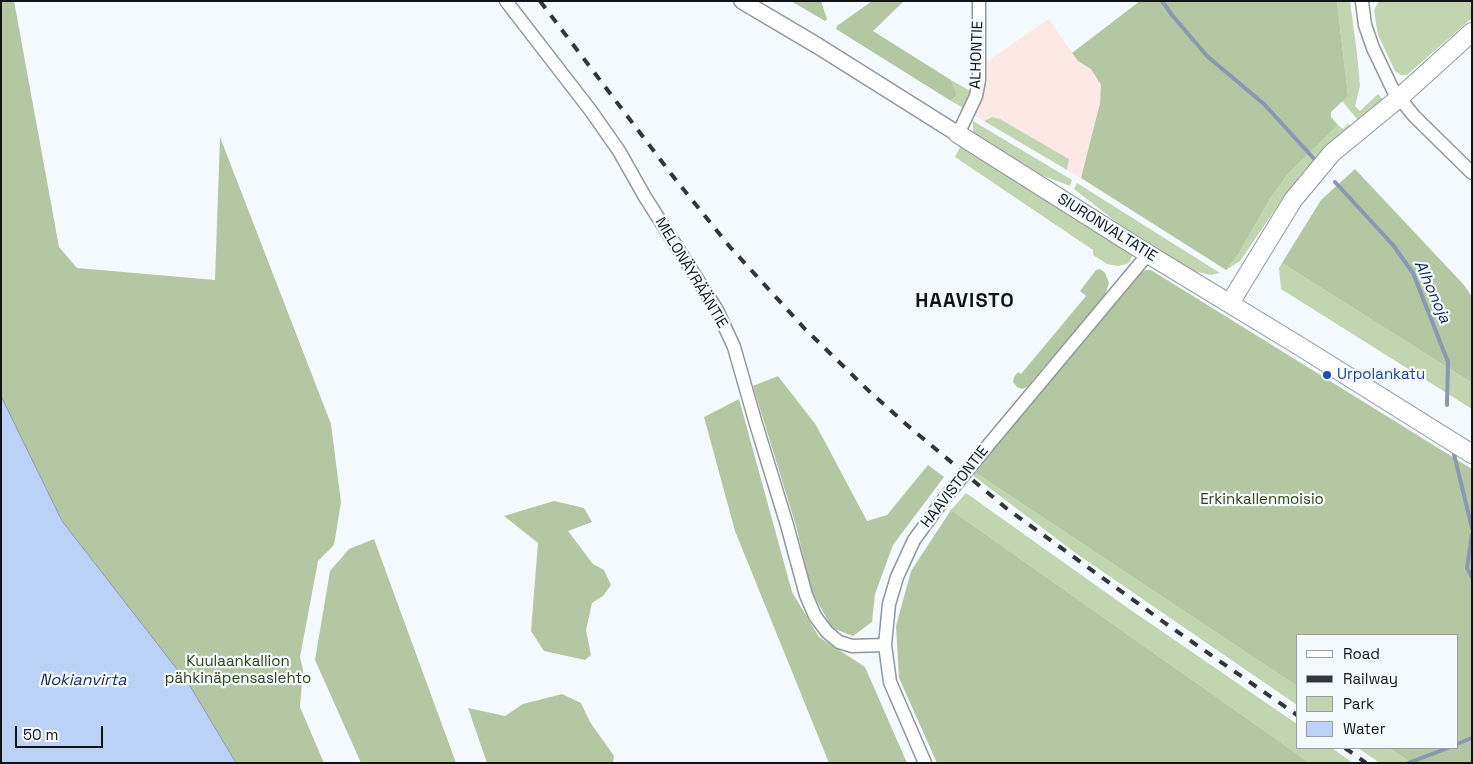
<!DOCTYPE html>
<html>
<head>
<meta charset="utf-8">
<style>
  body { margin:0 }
  #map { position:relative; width:1473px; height:764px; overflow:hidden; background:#f4f9fe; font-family:"Space Grotesk",sans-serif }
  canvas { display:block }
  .frame { position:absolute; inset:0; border:2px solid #121316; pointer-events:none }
  .legend { position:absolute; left:1296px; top:634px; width:162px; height:115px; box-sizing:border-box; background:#f4f9fe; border:1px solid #9a9da1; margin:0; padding:6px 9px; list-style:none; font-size:15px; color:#121316 }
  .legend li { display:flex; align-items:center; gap:10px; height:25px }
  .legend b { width:25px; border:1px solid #9a9da1 }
  .scale { position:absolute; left:15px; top:726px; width:88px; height:22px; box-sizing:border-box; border:2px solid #121316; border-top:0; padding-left:6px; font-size:15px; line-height:18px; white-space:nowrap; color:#121316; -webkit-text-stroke:4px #f4f9fe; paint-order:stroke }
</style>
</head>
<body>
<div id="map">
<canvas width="1473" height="764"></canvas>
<div class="frame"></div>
<ul class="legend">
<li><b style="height:6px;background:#fff"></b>Road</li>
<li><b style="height:6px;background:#343539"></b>Railway</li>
<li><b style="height:14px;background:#c1d5b0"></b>Park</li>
<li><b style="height:14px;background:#bbd2f6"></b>Water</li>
</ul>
<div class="scale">50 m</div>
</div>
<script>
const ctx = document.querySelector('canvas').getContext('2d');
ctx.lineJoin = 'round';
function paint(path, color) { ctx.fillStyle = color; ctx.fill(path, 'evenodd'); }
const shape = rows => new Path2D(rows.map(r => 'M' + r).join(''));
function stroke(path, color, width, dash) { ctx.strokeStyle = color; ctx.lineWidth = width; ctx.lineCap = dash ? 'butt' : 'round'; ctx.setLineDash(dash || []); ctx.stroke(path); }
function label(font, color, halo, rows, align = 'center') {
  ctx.font = font + ' "Space Grotesk",sans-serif'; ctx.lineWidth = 4.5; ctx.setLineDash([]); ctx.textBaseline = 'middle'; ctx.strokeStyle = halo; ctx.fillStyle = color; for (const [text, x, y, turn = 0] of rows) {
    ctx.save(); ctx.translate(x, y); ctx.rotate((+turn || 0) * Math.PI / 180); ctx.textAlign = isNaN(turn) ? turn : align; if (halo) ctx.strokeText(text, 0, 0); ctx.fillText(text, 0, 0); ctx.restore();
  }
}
const industrial = shape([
  [1049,19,1072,53,1078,61,1091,69,1101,85,1100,103,1081,178,1067,170,1069,159,1000,119,992,117,984,121,972,114,983,64]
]);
const green = shape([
  [1337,1,1350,1,1357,53,1360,86,1355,106,1360,111,1378,94,1383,100,1358,120,1342,101,1348,96],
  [1379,1,1472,1,1472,18,1407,75,1401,75,1395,71,1378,35,1374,10],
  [951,80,972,92,965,109,951,101,957,95],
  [992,117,1000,119,1069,159,1067,170,984,121],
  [973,121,1072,180,1070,186,1036,173,977,137,973,131],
  [1348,124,1351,126,1309,167,1288,191,1240,261,1226,270,1238,255,1271,197,1288,174,1338,125,1343,129],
  [962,143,1130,252,1132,257,1130,261,1127,264,1118,266,1107,264,1093,255,1093,250,955,157],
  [1077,183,1220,273,1211,275,1193,271,1119,224,1074,189],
  [1282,263,1472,383,1472,409,1281,289,1279,268],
  [973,471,1297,686,1297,705,1074,552,971,474],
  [966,493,1125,606,1297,724,1297,748,1332,748,1353,763,1310,763,951,510],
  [1358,748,1389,748,1412,763,1380,763]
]);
const forest = shape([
  [1,1,14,1,59,247,77,268,215,280,220,137,331,424,341,502,334,545,318,561,300,657,303,670,300,707,324,763,236,763,190,686,62,521,1,396],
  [791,1,821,1,827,19,825,21],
  [872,1,904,1,873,31,951,80,957,95,951,101,836,29,837,26],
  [1140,1,1337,1,1348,96,1331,112,1331,117,1338,125,1288,174,1271,197,1238,255,1226,270,1081,178,1100,103,1101,85,1091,69,1078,61,1072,53],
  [1355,169,1464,285,1472,297,1472,383,1282,263,1321,200],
  [1100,269,1105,273,1109,283,1105,295,1027,387,1022,389,1017,387,1013,382,1014,377,1018,372,1021,374,1086,296,1080,291,1096,270],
  [1146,270,1151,270,1472,469,1472,763,1412,763,1389,748,1457,748,1457,635,1297,635,1297,686,973,471,1138,274],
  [778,376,816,425,867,521,887,515,928,465,944,477,893,545,875,594,872,622,853,636,832,628,812,592,796,526,753,386],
  [739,399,792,592,819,637,865,667,907,763,829,763,735,531,704,417],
  [554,501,584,508,592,522,568,531,593,564,604,570,611,585,603,596,592,603,586,630,591,655,585,660,544,651,531,631,538,543,504,516],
  [951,510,1310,763,937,763,899,678,896,626,911,571],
  [374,539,456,763,361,763,315,660,330,571,349,549],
  [562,694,581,703,590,722,614,756,613,763,487,763,468,708,505,716,523,704]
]);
const water = shape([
  [1,396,62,521,190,686,236,763,1,763,1,396]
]);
const stream = shape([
  [1162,1,1172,15,1207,56,1264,104,1317,162],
  [1335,182,1393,245,1413,273,1448,362,1447,405],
  [1454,454,1472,528],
  [1472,534,1467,568,1472,577],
  [1457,744,1472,738],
  [1408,763,1448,748]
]);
const minor = shape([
  [506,1,591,111,619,151,645,197,717,310,734,347,756,424,787,525,806,595,815,616,827,632,839,642,852,646,885,645],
  [1362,2,1365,25,1373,48,1393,90,1414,116,1472,173],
  [958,134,976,96,979,80,979,1],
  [980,455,1148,254],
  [925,763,890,682,885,645,889,604,897,577,914,540,944,499]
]);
const tertiary = shape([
  [742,1,818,46,958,134]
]);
const secondary = shape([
  [958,134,1148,254,1301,347,1472,454],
  [1230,303,1293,200,1332,153,1399,98,1472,32]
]);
const rail = shape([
  [540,1,672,175,730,247,805,329,871,393,907,425,1006,508,1165,623,1297,715],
  [1345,748,1366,763]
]);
const minorBridge = shape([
  [944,499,980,455]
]);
const markers = [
  [1327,375,5,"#1a4fb4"]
];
const streetNames = [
  ["ALHONTIE",977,55,-88],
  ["SIURONVALTATIE",1107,228,32],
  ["MELONÄYRÄÄNTIE",691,273,59],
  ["HAAVISTONTIE",955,487,-52]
];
const transitNames = [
  ["Urpolankatu",1337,375]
];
const parkNames = [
  ["Erkinkallenmoisio",1262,500],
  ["Kuulaankallion",238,662],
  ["pähkinäpensaslehto",238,679]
];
const waterNames = [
  ["Alhonoja",1432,292,66],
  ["Nokianvirta",83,681]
];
const districtNames = [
  ["HAAVISTO",965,302]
];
paint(industrial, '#fee8e6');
paint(green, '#c1d5b0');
paint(forest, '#b3c8a2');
paint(water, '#bbd2f6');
stroke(water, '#8899b3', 1);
stroke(stream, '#8899b3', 4);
stroke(minor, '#92979d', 15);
stroke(tertiary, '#92979d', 18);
stroke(secondary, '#92979d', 20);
stroke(minor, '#fff', 12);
stroke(tertiary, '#fff', 15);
stroke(secondary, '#fff', 18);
stroke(rail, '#343539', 4, [9, 9]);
stroke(minorBridge, '#92979d', 15, []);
stroke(minorBridge, '#fff', 12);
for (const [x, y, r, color] of markers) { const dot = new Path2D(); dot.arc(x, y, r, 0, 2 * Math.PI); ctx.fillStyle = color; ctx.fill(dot); stroke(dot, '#f4f9fe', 2); }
label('15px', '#121316', '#f4f9fe', streetNames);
label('15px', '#164399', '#f4f9fe', transitNames, 'left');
label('15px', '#2b440c', '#f4f9fe', parkNames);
label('italic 16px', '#0f2c58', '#f4f9fe', waterNames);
ctx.letterSpacing = '1px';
label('bold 20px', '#121316', '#f4f9fe', districtNames);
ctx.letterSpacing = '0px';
</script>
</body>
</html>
